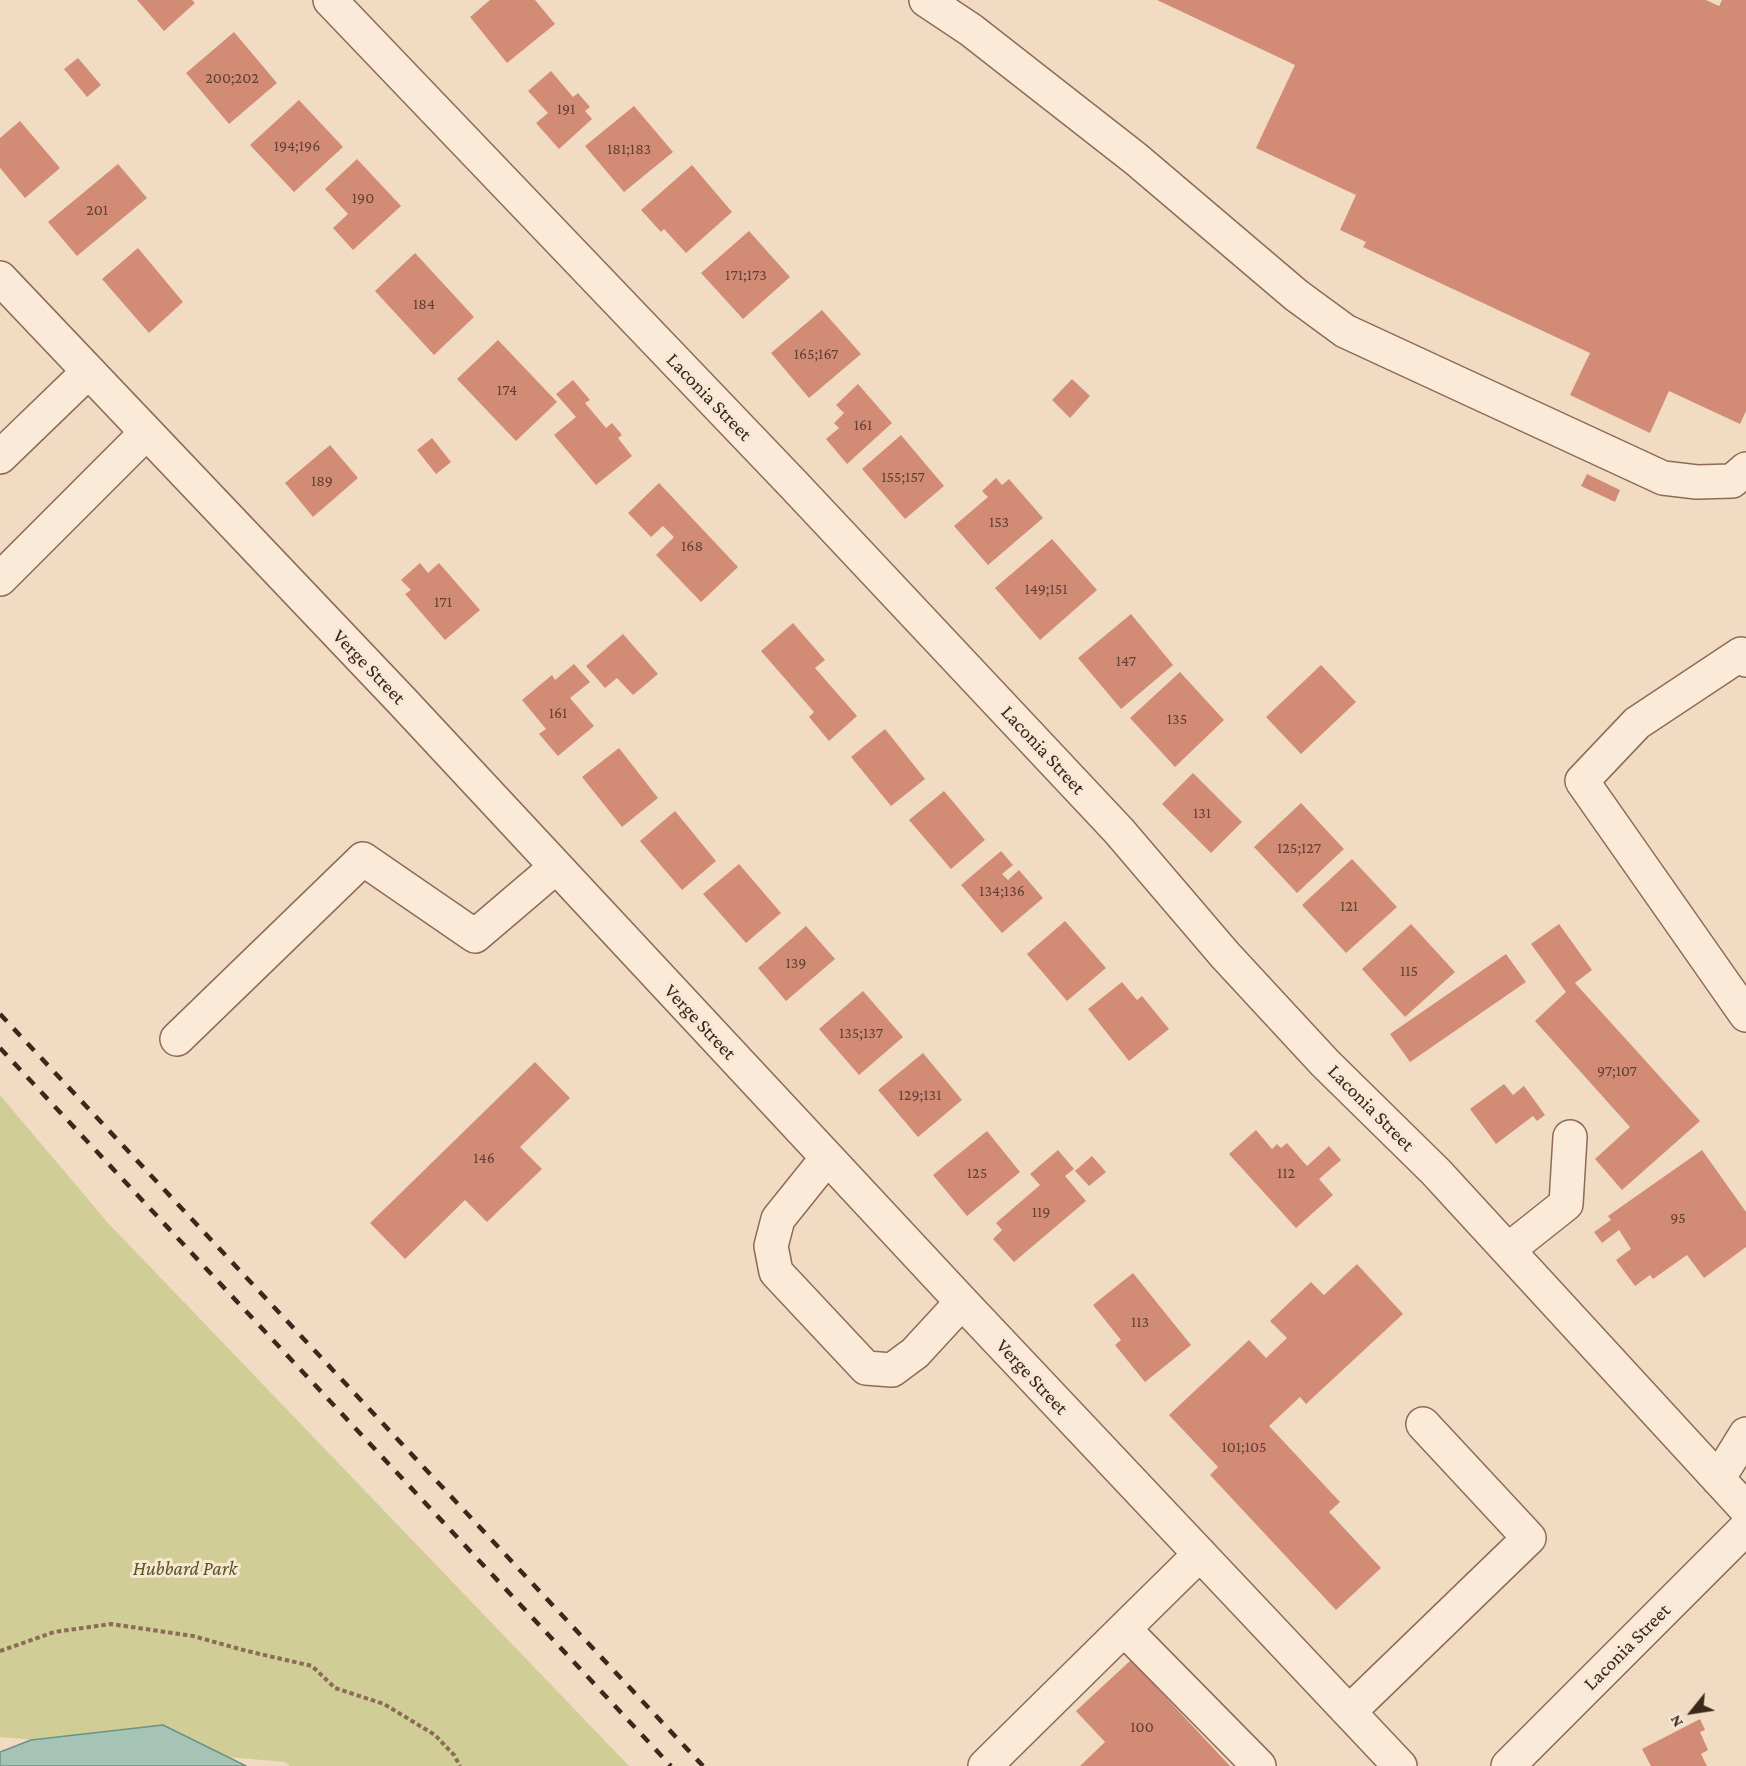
<!DOCTYPE html>
<html>
<head>
<meta charset="utf-8">
<style>
  body { margin:0 }
  #map { position:relative; width:1746px; height:1766px; overflow:hidden; background:#f1dbc3; font-family:"Crimson Pro",serif }
  canvas { display:block }
  .north { position:absolute; left:1662px; top:1682px; width:60px; height:60px; -webkit-text-stroke:4px #f8e7d3; paint-order:stroke; rotate:240deg; font-size:16px; font-weight:700; line-height:24px; text-align:center; color:#3c271d }
  .north::after { content:''; display:block; margin:auto; width:21px; height:27px; background:#3c271d; clip-path:polygon(50% 0,100% 100%,50% 72%,0 100%) }
</style>
</head>
<body>
<div id="map">
<canvas width="1746" height="1766"></canvas>
<div class="north">N</div>
</div>
<script>
const ctx = document.querySelector('canvas').getContext('2d');
ctx.lineJoin = 'round';
function paint(path, color) { ctx.fillStyle = color; ctx.fill(path, 'evenodd'); }
const shape = rows => new Path2D(rows.map(r => 'M' + r).join(''));
function stroke(path, color, width, dash) { ctx.strokeStyle = color; ctx.lineWidth = width; ctx.lineCap = dash ? 'butt' : 'round'; ctx.setLineDash(dash || []); ctx.stroke(path); }
function label(font, color, halo, rows, align = 'center') {
  ctx.font = font + ' "Crimson Pro",serif'; ctx.lineWidth = 6; ctx.setLineDash([]); ctx.textBaseline = 'middle'; ctx.strokeStyle = halo; ctx.fillStyle = color; for (const [text, x, y, turn = 0] of rows) {
    ctx.save(); ctx.translate(x, y); ctx.rotate((+turn || 0) * Math.PI / 180); ctx.textAlign = isNaN(turn) ? turn : align; if (halo) ctx.strokeText(text, 0, 0); ctx.fillText(text, 0, 0); ctx.restore();
  }
}
const green = shape([
  [0,1095,108,1223,629,1766,290,1766,285,1762,0,1737]
]);
const water = shape([
  [163,1725,246,1766,0,1766,0,1752,31,1740,163,1725]
]);
const building = shape([
  [137,0,192,0,195,3,164,31],
  [490,0,535,0,555,24,507,63,470,17],
  [1157,0,1706,0,1719,6,1722,0,1746,0,1746,411,1740,424,1669,391,1650,433,1570,395,1590,353,1363,247,1366,242,1340,230,1356,195,1256,148,1295,65],
  [234,32,277,83,229,124,186,73],
  [78,58,101,85,87,97,64,69],
  [551,71,573,97,578,93,590,107,585,111,592,119,559,149,536,123,548,113,528,91],
  [299,100,343,147,294,192,250,145],
  [634,106,673,152,624,192,585,146],
  [20,121,60,168,25,198,0,168,0,138],
  [357,159,401,206,353,250,333,228,348,214,325,189],
  [118,164,147,198,77,256,48,222],
  [692,165,732,212,686,253,664,229,661,232,641,210],
  [749,231,790,277,743,319,701,273],
  [138,248,183,302,149,333,102,279],
  [415,253,474,317,434,355,375,291],
  [822,310,861,354,809,398,771,353],
  [498,340,557,402,516,441,457,379],
  [1072,379,1090,396,1070,418,1052,400],
  [573,380,590,400,585,403,606,428,612,423,622,435,618,438,632,456,596,485,554,435,576,417,556,394],
  [858,384,892,423,847,464,826,439,839,428,834,423,844,413,836,405],
  [901,435,944,486,905,519,862,469],
  [432,438,451,462,436,474,417,450],
  [330,445,358,478,313,517,285,483],
  [1587,474,1620,490,1615,502,1581,486],
  [996,478,1002,485,1009,479,1043,518,988,565,954,526,988,497,982,491],
  [659,483,738,567,701,602,656,555,674,537,663,526,651,537,628,513],
  [1052,539,1097,590,1040,640,995,588],
  [420,563,428,573,439,563,480,610,445,640,405,594,411,590,401,580],
  [1131,614,1173,665,1121,709,1078,658],
  [793,623,825,660,815,668,857,716,829,741,809,717,814,712,761,651],
  [623,634,658,674,633,695,617,678,605,688,586,666],
  [574,664,590,682,570,698,594,726,558,756,539,734,546,729,522,700,552,675,555,680],
  [1321,665,1356,702,1301,754,1266,717],
  [1180,672,1224,720,1175,767,1130,718],
  [885,729,925,779,891,806,851,757],
  [619,748,658,798,622,827,582,777],
  [1193,773,1242,822,1211,853,1162,804],
  [944,791,985,840,951,869,909,820],
  [1301,803,1344,849,1297,893,1254,847],
  [675,811,716,861,682,890,640,841],
  [1001,851,1013,865,1002,874,1008,880,1019,870,1043,898,1002,933,961,885],
  [1352,859,1397,907,1346,953,1302,905],
  [739,864,781,913,746,943,703,894],
  [1065,921,1106,968,1067,1001,1027,954],
  [1411,924,1455,972,1405,1017,1362,969],
  [1559,924,1592,970,1575,983,1700,1121,1622,1190,1595,1159,1630,1127,1535,1021,1566,992,1531,944],
  [806,926,835,959,786,1001,758,968],
  [1506,954,1526,982,1410,1062,1390,1034],
  [1122,982,1137,1000,1142,996,1169,1029,1129,1061,1088,1009],
  [863,991,903,1037,859,1075,819,1029],
  [923,1053,962,1100,918,1137,878,1090],
  [535,1062,570,1098,520,1147,542,1169,487,1222,465,1200,405,1259,370,1223],
  [1504,1084,1513,1095,1524,1086,1545,1115,1537,1121,1533,1116,1496,1144,1470,1109],
  [1256,1130,1272,1149,1277,1144,1281,1148,1287,1143,1307,1166,1329,1146,1341,1160,1319,1179,1333,1195,1296,1228,1229,1154],
  [987,1131,1020,1172,967,1216,933,1175],
  [1058,1150,1074,1169,1065,1176,1086,1201,1014,1262,993,1239,1002,1230,996,1223,1040,1185,1030,1174],
  [1702,1150,1746,1212,1746,1247,1704,1278,1687,1255,1653,1279,1650,1275,1635,1286,1616,1260,1631,1249,1619,1230,1602,1243,1594,1232,1611,1220,1608,1216],
  [1092,1156,1106,1172,1089,1186,1075,1171],
  [1357,1264,1403,1314,1306,1404,1300,1397,1269,1426,1340,1502,1329,1512,1381,1568,1336,1610,1210,1475,1218,1467,1169,1415,1249,1340,1266,1358,1287,1338,1270,1321,1311,1282,1324,1295],
  [1133,1273,1191,1345,1145,1382,1115,1345,1121,1340,1093,1305],
  [1131,1660,1230,1766,1080,1766,1105,1742,1076,1711],
  [1700,1719,1705,1730,1700,1732,1708,1750,1701,1754,1707,1766,1651,1766,1642,1749]
]);
const path = shape([
  [0,1651,54,1632,111,1624,193,1636,247,1651,312,1666,335,1688,384,1704,435,1735,454,1755,460,1766]
]);
const minor = shape([
  [330,0,793,484,1119,831,1225,955,1325,1063,1436,1172,1746,1509],
  [926,0,971,30,1136,159,1296,295,1345,331,1663,478,1697,482,1732,481,1746,469],
  [0,278,401,700,962,1302,1400,1766],
  [0,457,88,372],
  [0,579,146,433],
  [1746,660,1741,654,1637,723,1582,781,1746,1015],
  [177,1039,363,859,475,936,556,867],
  [827,1158,778,1219,771,1246,776,1272,866,1368,892,1370,915,1353,962,1302],
  [1508,1250,1566,1204,1570,1137],
  [1718,1479,1746,1434],
  [1124,1629,1259,1766],
  [1349,1712,1529,1538,1423,1424],
  [985,1766,1200,1554],
  [1508,1766,1746,1528]
]);
const rail = shape([
  [0,1014,703,1766],
  [0,1048,671,1766]
]);
const numberNames = [
  ["200;202",232,78],
  ["191",566,109],
  ["194;196",297,146],
  ["181;183",629,149],
  ["190",363,198],
  ["201",97,210],
  ["171;173",746,275],
  ["184",424,304],
  ["165;167",816,354],
  ["174",507,390],
  ["161",863,425],
  ["155;157",903,477],
  ["189",322,481],
  ["153",999,522],
  ["168",692,546],
  ["149;151",1046,589],
  ["171",443,602],
  ["147",1126,661],
  ["161",558,713],
  ["135",1177,719],
  ["131",1202,813],
  ["125;127",1299,848],
  ["134;136",1002,891],
  ["121",1349,906],
  ["139",796,963],
  ["115",1409,971],
  ["135;137",861,1033],
  ["97;107",1617,1071],
  ["129;131",920,1095],
  ["146",484,1158],
  ["125",977,1173],
  ["112",1286,1173],
  ["119",1041,1212],
  ["95",1678,1218],
  ["113",1140,1322],
  ["101;105",1244,1447],
  ["100",1142,1727]
];
const streetNames = [
  ["Laconia Street",709,397,46],
  ["Verge Street",369,667,46],
  ["Laconia Street",1043,750,47],
  ["Verge Street",700,1022,47],
  ["Laconia Street",1371,1108,45],
  ["Verge Street",1032,1377,47],
  ["Laconia Street",1627,1647,-45]
];
const parkNames = [
  ["Hubbard Park",185,1569]
];
paint(green, '#d0cd96');
paint(water, '#a5c4b5');
stroke(water, '#6b9382', 1.5);
paint(building, '#d28c76');
stroke(minor, '#8d6b58', 36);
stroke(path, '#8d6b58', 4, [4.5, 3]);
stroke(minor, '#fbead7', 33);
stroke(rail, '#3c271d', 4.5, [10, 10]);
label('16px', '#624033', null, numberNames);
label('20px', '#3c271d', '#f8e7d3', streetNames);
label('italic 20px', '#565a22', '#f8e7d3', parkNames);
</script>
</body>
</html>
